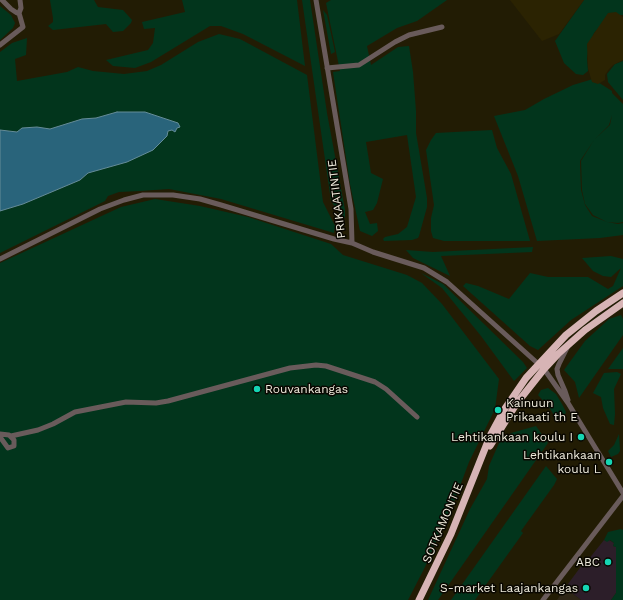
<!DOCTYPE html>
<html>
<head>
<meta charset="utf-8">
<style>
  body { margin:0 }
  canvas { display:block; background:#221c04 }
</style>
</head>
<body>
<canvas width="623" height="600"></canvas>
<script>
const ctx = document.querySelector('canvas').getContext('2d');
ctx.lineJoin = 'round';
function paint(path, color) { ctx.fillStyle = color; ctx.fill(path, 'evenodd'); }
const shape = rows => new Path2D(rows.map(r => 'M' + r).join(''));
function stroke(path, color, width, dash) { ctx.strokeStyle = color; ctx.lineWidth = width; ctx.lineCap = dash ? 'butt' : 'round'; ctx.setLineDash(dash || []); ctx.stroke(path); }
function label(font, color, halo, rows, align = 'center') {
  ctx.font = font + ' "Work Sans",sans-serif'; ctx.lineWidth = 3; ctx.setLineDash([]); ctx.textBaseline = 'middle'; ctx.strokeStyle = halo; ctx.fillStyle = color; for (const [text, x, y, turn = 0] of rows) {
    ctx.save(); ctx.translate(x, y); ctx.rotate((+turn || 0) * Math.PI / 180); ctx.textAlign = isNaN(turn) ? turn : align; if (halo) ctx.strokeText(text, 0, 0); ctx.fillText(text, 0, 0); ctx.restore();
  }
}
const commercial = shape([
  [604,540,607,541,609,540,614,543,613,546,616,547,616,593,611,600,581,600,565,588,582,565,588,560]
]);
const education = shape([
  [565,588,581,600,557,600]
]);
const green = shape([
  [50,0,94,0,98,7,123,10,132,20,131,23,123,31,113,32,106,24,53,30,48,26,53,22,53,18],
  [182,0,297,0,305,66,243,34,221,26,210,26,151,62,135,68,113,66,106,60,148,50,153,43,155,28,144,29,142,22,185,12],
  [302,0,310,0,327,113,345,210,345,218,340,214,331,201],
  [331,0,447,0,417,21,397,28,367,46,371,65,398,47,409,46,413,72,416,111,416,133,427,198,427,207,419,236,418,238,412,240,384,241,383,239,385,237,398,234,407,227,416,197,407,135,366,142,371,173,383,179,377,203,373,210,365,212,370,224,377,223,378,231,372,236,360,231,350,184,333,72,340,71,326,3],
  [584,0,623,0,623,15,616,15,605,21,594,33,589,45,587,58,588,71,583,75,576,74,564,63,555,41],
  [0,6,11,15,15,23,13,28,0,40],
  [323,10,327,15,335,52,331,54],
  [219,34,240,39,307,75,323,202,335,226,334,233,221,199,169,189,140,191,119,192,108,196,105,201,0,253,0,211,23,204,80,180,87,173,127,162,168,131,177,128,117,112,96,118,82,119,50,129,37,127,22,128,17,132,0,130,0,52,12,43,27,38,26,55,15,59,17,81,67,72,78,67,93,71,124,74,147,71,161,65,198,42],
  [623,61,623,100,608,82,607,74,615,64],
  [593,79,612,91,612,93,623,104,623,222,618,223,607,222,593,215,585,204,582,190,581,161,594,140,610,125,612,115,612,100,612,115,609,125,594,140,580,161,581,190,585,205,592,216,607,222,618,224,623,223,623,235,600,238,537,241,518,176,494,116,525,110,544,99,573,85],
  [492,130,497,148,511,174,530,241,444,241,433,238,431,231,431,218,434,205,426,150,431,140,436,133],
  [155,199,200,206,248,217,331,244,343,255,407,275,422,283,442,304,499,379,495,409,469,462,454,502,425,567,408,600,0,600,0,263,121,207],
  [533,247,532,252,441,256,450,276,413,258,406,250,433,252],
  [611,256,623,259,623,286,571,320,538,350,530,346,463,286,466,283,478,286,509,299,530,273,548,277,588,277,608,289,613,286,621,268,611,277,603,276,593,271,582,258],
  [421,273,443,284,523,362,527,368,514,381,481,336,442,288],
  [621,315,623,319,623,335,579,398,575,382,564,370,585,341,609,319],
  [623,348,623,369,608,369],
  [617,372,621,374,614,389,615,414,614,425,610,424,603,408,601,397,593,393,604,373],
  [548,388,556,394,562,404,566,412,563,419,557,420,549,407,538,395,541,390],
  [536,426,548,443,438,600,428,600,470,509,487,479,489,466,499,443,511,433],
  [619,434,620,451,618,454,611,457,608,451,614,445],
  [546,466,557,479,554,485,521,531,523,533,475,600,451,600],
  [621,529,623,530,623,600,611,600,616,593,616,547,613,546,614,543,610,540,607,542,604,540,608,532]
]);
const sand = shape([
  [510,0,584,0,559,34,542,41],
  [616,12,623,17,623,60,613,65,609,69,605,75,605,80,598,84,592,82,588,68,587,44,608,13]
]);
const water = shape([
  [117,112,145,112,178,123,180,127,177,128,175,132,172,130,168,131,167,136,153,150,127,162,88,173,80,180,23,204,0,211,0,130,17,132,22,128,37,127,50,129,82,119,96,118,117,112]
]);
const minor = shape([
  [2,0,11,9,17,13,19,13],
  [316,0,351,209,352,243],
  [0,45,23,27,19,13,21,8,20,0],
  [327,68,359,65,395,42,409,35,442,27],
  [0,259,100,209,124,200,143,195,173,195,200,199,221,205,334,239,352,243,373,252,424,268,447,282,544,369,568,403,623,493],
  [567,348,559,364,557,369,558,375,565,391,568,400],
  [0,434,9,435,14,440,14,446,8,448,0,437],
  [11,436,38,430,53,424,75,412,126,402,156,403,168,401,290,368,316,365,326,366,375,382,386,389,417,417],
  [543,600,623,496]
]);
const highway = shape([
  [490,446,517,403,544,369,558,354,585,330,623,303],
  [419,600,451,534,490,436,504,410,526,378,566,335,596,311,623,293]
]);
const markers = [
  [257,389,4,"#15d5b3"],
  [498,410,4,"#15d5b3"],
  [581,437,4,"#15d5b3"],
  [609,462,4,"#15d5b3"],
  [608,562,4,"#15d5b3"],
  [586,588,4,"#15d5b3"]
];
const streetNames = [
  ["PRIKAATINTIE",337,199,-97],
  ["SOTKAMONTIE",443,523,-67]
];
const poiNames = [
  ["Rouvankangas",265,389,"left"],
  ["Kainuun",506,403,"left"],
  ["Prikaati th E",506,417,"left"],
  ["Lehtikankaan koulu I",573,437],
  ["Lehtikankaan",601,455],
  ["koulu L",601,469],
  ["ABC",600,562],
  ["S-market Laajankangas",578,588]
];
paint(commercial, '#2c1e29');
paint(education, '#2e2616');
paint(green, '#02351c');
paint(sand, '#2b2302');
paint(water, '#29647b');
stroke(water, '#648c98', 1);
stroke(minor, '#695b5b', 5);
stroke(highway, '#d7b4b5', 7);
for (const [x, y, r, color] of markers) { const dot = new Path2D(); dot.arc(x, y, r, 0, 2 * Math.PI); ctx.fillStyle = color; ctx.fill(dot); stroke(dot, '#090701', 1.5); }
label('12px', '#eeeadb', '#090701', streetNames);
label('12px', '#eeeadb', '#090701', poiNames, 'right');
</script>
</body>
</html>
